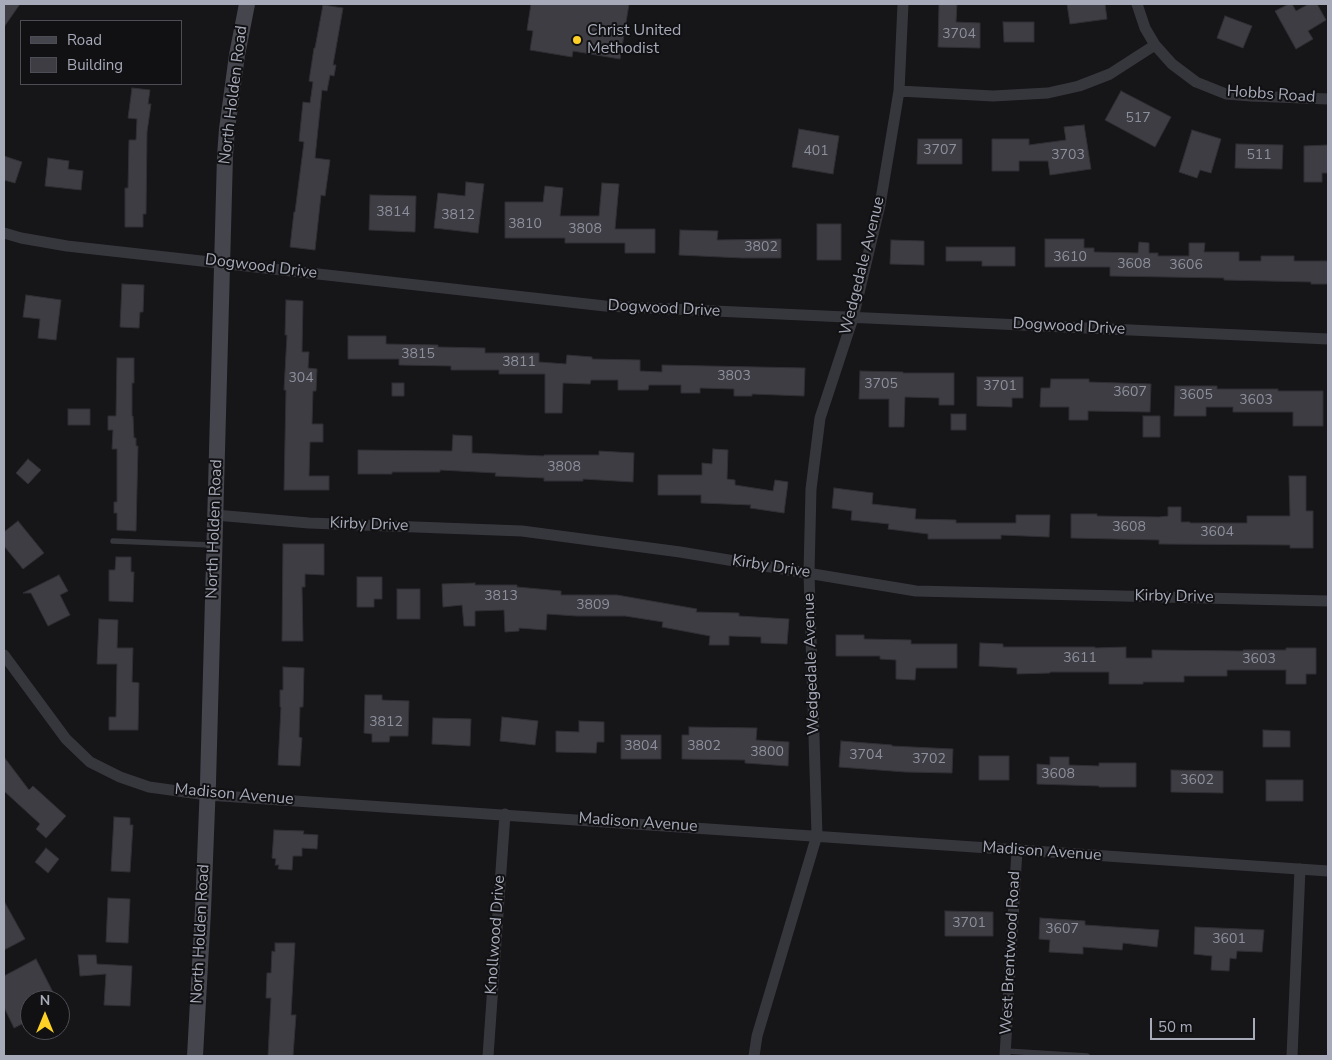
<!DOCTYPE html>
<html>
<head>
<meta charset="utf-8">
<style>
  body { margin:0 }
  #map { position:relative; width:1332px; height:1060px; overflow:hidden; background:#161618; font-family:"Nunito Sans",sans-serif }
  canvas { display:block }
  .frame { position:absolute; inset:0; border:5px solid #a6aab9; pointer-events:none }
  .legend { position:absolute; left:20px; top:20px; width:162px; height:65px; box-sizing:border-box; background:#111113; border:1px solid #4d4e55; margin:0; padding:6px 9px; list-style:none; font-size:15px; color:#a6aab9 }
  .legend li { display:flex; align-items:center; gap:10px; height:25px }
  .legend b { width:25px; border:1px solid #4d4e55 }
  .north { position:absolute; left:20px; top:990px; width:50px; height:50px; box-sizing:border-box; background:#111113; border:1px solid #4d4e55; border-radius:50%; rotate:0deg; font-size:14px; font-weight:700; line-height:20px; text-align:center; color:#a6aab9 }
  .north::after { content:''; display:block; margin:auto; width:18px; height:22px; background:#ffd126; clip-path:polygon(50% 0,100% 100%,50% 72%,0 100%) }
  .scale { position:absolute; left:1150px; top:1018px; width:105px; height:22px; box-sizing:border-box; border:2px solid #a6aab9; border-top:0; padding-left:6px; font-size:15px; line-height:18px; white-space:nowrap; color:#a6aab9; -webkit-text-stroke:4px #111113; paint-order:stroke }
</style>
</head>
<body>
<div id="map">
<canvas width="1332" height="1060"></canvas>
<div class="frame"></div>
<ul class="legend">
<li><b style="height:6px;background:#44454d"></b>Road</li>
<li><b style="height:14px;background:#3d3d43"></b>Building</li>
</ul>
<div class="north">N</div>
<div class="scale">50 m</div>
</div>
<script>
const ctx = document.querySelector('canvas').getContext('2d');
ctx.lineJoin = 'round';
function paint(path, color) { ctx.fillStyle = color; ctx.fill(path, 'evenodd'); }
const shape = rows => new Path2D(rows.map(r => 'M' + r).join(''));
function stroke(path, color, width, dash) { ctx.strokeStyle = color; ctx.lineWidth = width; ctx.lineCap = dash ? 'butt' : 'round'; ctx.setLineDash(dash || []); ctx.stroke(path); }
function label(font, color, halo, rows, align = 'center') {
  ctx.font = font + ' "Nunito Sans",sans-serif'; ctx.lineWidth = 4; ctx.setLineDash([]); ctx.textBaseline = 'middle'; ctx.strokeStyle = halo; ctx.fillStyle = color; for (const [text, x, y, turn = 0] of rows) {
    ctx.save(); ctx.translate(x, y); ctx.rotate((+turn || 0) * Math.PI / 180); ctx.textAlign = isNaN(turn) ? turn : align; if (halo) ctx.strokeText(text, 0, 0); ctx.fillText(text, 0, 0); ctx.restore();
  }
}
const building = shape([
  [4,4,20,4,4,27,4,4],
  [531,4,629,4,620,59,573,51,572,57,530,50,533,31,527,30,531,4],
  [939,4,957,4,956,22,980,23,980,48,938,47,939,4],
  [1067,4,1105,4,1107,19,1070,24,1067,4],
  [1289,4,1292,4,1296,11,1309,4,1317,4,1326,20,1308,31,1313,39,1296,49,1275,11,1289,4],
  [323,5,343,8,333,65,336,65,334,76,330,75,327,91,322,90,315,158,330,160,325,196,321,195,315,250,290,247,294,212,295,212,304,142,299,141,303,102,310,103,313,82,309,81,314,48,315,48,323,5],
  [1225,16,1252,26,1243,48,1217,38,1225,16],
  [1003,22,1034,22,1034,42,1004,42,1003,22],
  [132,88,150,90,148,104,151,104,147,132,146,214,143,214,143,227,125,227,125,188,128,188,129,140,136,140,137,119,128,118,132,88],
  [1121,91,1171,117,1155,147,1105,120,1121,91],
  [1084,125,1091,169,1050,175,1048,161,1019,161,1019,171,992,171,992,139,1029,139,1029,145,1066,140,1064,127,1084,125],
  [799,129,839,136,833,174,792,167,799,129],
  [1192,130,1221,139,1211,173,1200,170,1197,178,1179,172,1192,130],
  [918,139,962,139,962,164,917,164,918,139],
  [1236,144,1283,145,1282,169,1235,168,1236,144],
  [1328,145,1328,173,1322,173,1322,182,1304,182,1304,146,1328,145],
  [4,156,22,162,15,183,4,180,4,156],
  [48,158,69,161,68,169,83,171,81,190,45,186,48,158],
  [466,182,484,184,478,233,434,228,438,193,465,196,466,182],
  [602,183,619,184,615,229,655,229,655,253,625,253,625,243,565,243,565,238,505,238,505,202,543,202,545,186,563,188,560,216,599,216,602,183],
  [370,195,416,196,415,232,369,230,370,195],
  [817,224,841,224,841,260,817,260,817,224],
  [680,230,718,231,717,240,781,239,781,258,742,258,679,255,680,230],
  [1045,239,1084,239,1084,248,1094,248,1094,252,1138,253,1139,242,1149,243,1149,253,1158,253,1158,256,1189,256,1189,243,1205,243,1204,252,1239,252,1239,261,1261,261,1261,256,1294,256,1294,261,1328,261,1328,284,1311,284,1311,282,1224,280,1224,278,1110,276,1110,267,1045,267,1045,239],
  [891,240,924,241,924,265,890,264,891,240],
  [946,247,1015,247,1015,266,982,266,982,261,946,261,946,247],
  [122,284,144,285,143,312,140,312,139,328,120,327,122,284],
  [26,295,61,300,56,340,38,338,40,319,23,317,26,295],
  [286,300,303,301,302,352,309,352,308,368,317,369,316,391,313,391,312,424,323,424,323,442,310,442,309,476,329,476,329,490,284,490,286,390,284,390,287,335,285,335,286,300],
  [348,336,386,336,386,344,438,345,438,347,485,348,485,353,539,353,539,362,566,364,567,355,592,357,592,359,640,360,640,371,662,372,662,365,805,368,804,396,752,394,752,396,734,396,734,389,700,388,700,393,681,393,681,385,649,385,648,390,618,390,618,380,591,380,590,384,563,383,562,413,545,413,545,374,499,374,499,370,451,370,451,366,399,365,399,359,348,359,348,336],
  [117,358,134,358,134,383,132,383,132,416,133,416,134,438,136,438,136,446,138,446,136,531,117,530,117,513,114,513,114,502,117,502,117,449,112,449,113,430,108,430,108,416,116,416,117,358],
  [860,371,903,372,903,373,954,373,954,405,939,405,939,398,905,397,904,427,889,427,889,399,859,399,860,371],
  [977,377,1023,377,1023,398,1012,398,1012,407,977,406,977,377],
  [1051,379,1089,379,1089,382,1151,384,1150,412,1088,411,1088,420,1069,420,1069,407,1040,407,1041,388,1050,388,1051,379],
  [392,383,404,383,404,396,392,396,392,383],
  [1175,386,1217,386,1217,389,1278,389,1278,391,1323,391,1323,426,1293,426,1293,412,1233,412,1233,407,1206,407,1206,416,1174,416,1175,386],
  [68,409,90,409,90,425,68,425,68,409],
  [951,414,966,414,966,430,951,430,951,414],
  [1143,416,1160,416,1160,437,1143,437,1143,416],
  [453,435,472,436,472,453,544,456,544,455,599,455,599,451,634,453,633,482,583,479,583,481,544,481,544,478,495,476,496,473,440,470,440,472,392,472,392,474,358,474,358,450,452,451,453,435],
  [713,449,728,450,727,479,735,480,735,485,773,491,775,480,788,482,784,513,750,508,751,505,701,503,701,495,658,495,658,475,702,475,702,463,712,464,713,449],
  [28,459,41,470,28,484,16,473,28,459],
  [1289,476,1306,476,1306,511,1313,511,1313,548,1290,548,1290,545,1159,544,1159,540,1071,538,1071,514,1097,514,1097,516,1159,517,1168,516,1168,507,1181,507,1181,522,1190,522,1190,523,1247,523,1247,516,1290,516,1289,476],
  [834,488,873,493,872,504,916,509,915,519,956,520,956,523,1016,523,1016,515,1050,515,1049,537,1001,535,1001,539,928,539,928,534,888,529,889,524,851,520,852,511,832,508,834,488],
  [18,521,44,553,23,569,4,546,4,532,18,521],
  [283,544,324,544,324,575,305,574,305,587,302,587,303,641,282,641,283,544],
  [116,557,131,557,131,572,134,572,133,602,109,601,109,570,115,570,116,557],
  [59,575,68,591,60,595,70,615,48,626,31,593,23,593,59,575],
  [357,577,382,577,382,599,374,599,374,607,357,607,357,577],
  [475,583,475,585,517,585,517,587,561,591,561,595,617,595,697,609,696,612,739,613,739,616,789,619,787,644,761,643,761,637,729,636,729,645,709,645,710,636,662,627,663,622,625,616,576,616,547,614,546,630,519,628,519,631,505,632,504,610,475,611,475,626,464,626,462,605,443,607,442,584,475,583],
  [397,589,420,589,420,619,397,619,397,589],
  [99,619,118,620,117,648,133,648,132,682,139,683,138,730,109,730,109,717,116,717,117,664,97,664,99,619],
  [836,635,864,635,864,639,911,640,911,644,957,644,957,668,916,668,915,680,896,679,896,660,880,659,880,656,836,656,836,635],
  [980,643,1003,644,1003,647,1095,647,1095,648,1126,647,1126,658,1152,658,1152,650,1243,651,1243,650,1286,650,1286,648,1316,648,1316,674,1306,674,1306,684,1286,684,1286,670,1227,670,1227,676,1184,676,1184,682,1143,682,1143,684,1109,684,1109,672,1050,672,1050,673,1017,674,1017,668,979,666,980,643],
  [283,667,304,668,303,707,300,707,299,737,302,738,300,766,278,765,281,707,280,707,280,690,283,690,283,667],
  [365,695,382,695,382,700,409,701,408,736,390,736,389,742,372,742,372,734,364,733,365,695],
  [502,717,538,721,535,745,500,741,502,717],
  [433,718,471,719,470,746,432,744,433,718],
  [579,721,604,722,604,742,597,742,596,753,556,752,556,731,579,732,579,721],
  [689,727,757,728,756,740,789,742,788,766,745,763,745,760,682,759,682,735,689,735,689,727],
  [1263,730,1290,731,1290,747,1263,747,1263,730],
  [621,735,661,735,661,759,621,759,621,735],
  [841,741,892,745,892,746,953,749,952,773,905,772,839,767,841,741],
  [979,756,1009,756,1009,780,979,780,979,756],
  [4,757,29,790,33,786,66,816,46,838,36,829,40,824,4,791,4,757],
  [1050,757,1069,757,1069,765,1099,766,1099,763,1136,763,1136,787,1099,787,1099,786,1037,784,1037,764,1050,765,1050,757],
  [1171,770,1223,771,1223,793,1171,792,1171,770],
  [1266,780,1303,780,1303,801,1266,801,1266,780],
  [114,817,130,818,130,825,133,825,130,872,111,871,114,817],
  [274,830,304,831,303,834,318,835,317,849,302,848,302,856,293,856,292,870,278,869,279,865,275,865,276,859,272,858,274,830],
  [46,848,59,859,48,873,35,862,46,848],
  [108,898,130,899,128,943,106,942,108,898],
  [4,901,25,939,4,950,4,901],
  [945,911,993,912,993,936,945,936,945,911],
  [1040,918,1085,921,1085,925,1159,930,1157,947,1123,943,1122,950,1083,947,1083,954,1049,952,1050,940,1039,939,1040,918],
  [1195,927,1264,930,1262,952,1237,951,1236,959,1230,958,1229,971,1211,970,1212,956,1194,954,1195,927],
  [275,943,295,943,291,1015,296,1015,293,1056,268,1056,271,998,266,998,267,973,271,973,272,951,275,952,275,943],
  [78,955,96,955,97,964,132,966,130,1006,104,1005,106,974,80,976,78,955],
  [36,959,57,1000,30,1000,30,1020,14,1028,4,1007,4,976,36,959]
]);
const lane = shape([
  [113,541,212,545],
  [1005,1051,1087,1056]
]);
const street = shape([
  [1137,4,1145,28,1155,45,1172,64,1196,82,1226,94,1251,96,1328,99],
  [899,91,993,96,1048,93,1079,86,1110,74,1155,45],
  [4,233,21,238,67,246,605,306,1328,339],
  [215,515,309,523,522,531,680,552,916,591,1328,601],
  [4,655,66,739,90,762,120,777,149,787,207,795,1328,871],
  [488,1056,505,814],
  [754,1056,757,1036,817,835,809,573,811,489,820,418,853,318,880,205,899,91,903,4],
  [1005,1056,1017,850],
  [1292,1056,1300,869]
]);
const secondary = shape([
  [195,1056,203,910,208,783,225,156,227,129,237,55,247,4]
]);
const markers = [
  [577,40,5,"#ffd126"]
];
const numberNames = [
  ["3704",959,35],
  ["517",1138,119],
  ["3707",940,151],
  ["401",816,152],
  ["3703",1068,156],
  ["511",1259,156],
  ["3814",393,213],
  ["3812",458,216],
  ["3810",525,225],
  ["3808",585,230],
  ["3802",761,248],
  ["3610",1070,258],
  ["3608",1134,265],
  ["3606",1186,266],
  ["3815",418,355],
  ["3811",519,363],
  ["3803",734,377],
  ["304",301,379],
  ["3705",881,385],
  ["3701",1000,387],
  ["3607",1130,393],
  ["3605",1196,396],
  ["3603",1256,401],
  ["3808",564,468],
  ["3608",1129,528],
  ["3604",1217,533],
  ["3813",501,597],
  ["3809",593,606],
  ["3611",1080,659],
  ["3603",1259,660],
  ["3812",386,723],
  ["3804",641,747],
  ["3802",704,747],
  ["3800",767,753],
  ["3704",866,756],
  ["3702",929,760],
  ["3608",1058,775],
  ["3602",1197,781],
  ["3701",969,924],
  ["3607",1062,930],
  ["3601",1229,940]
];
const poiNames = [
  ["Christ United",587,31],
  ["Methodist",587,49]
];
const streetNames = [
  ["North Holden Road",234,95,-83],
  ["Hobbs Road",1271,95,4],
  ["Wedgedale Avenue",863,266,-76],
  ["Dogwood Drive",261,267,7],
  ["Dogwood Drive",664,309,3],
  ["Dogwood Drive",1069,327,3],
  ["Kirby Drive",369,525,2],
  ["North Holden Road",215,529,-88],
  ["Kirby Drive",771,567,9],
  ["Kirby Drive",1174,597,1],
  ["Wedgedale Avenue",812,664,-92],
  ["Madison Avenue",234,795,5],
  ["Madison Avenue",638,823,4],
  ["Madison Avenue",1042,852,4],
  ["North Holden Road",201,934,-87],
  ["Knollwood Drive",496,935,-86],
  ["West Brentwood Road",1011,953,-87]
];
paint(building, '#3d3d43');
stroke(building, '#302f34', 1);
stroke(lane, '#36363d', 5.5);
stroke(street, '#36363d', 11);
stroke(secondary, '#44454d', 16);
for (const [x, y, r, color] of markers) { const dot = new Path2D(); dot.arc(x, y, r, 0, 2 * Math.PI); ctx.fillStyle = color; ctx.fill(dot); stroke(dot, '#111113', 2); }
label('14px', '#8c8f9c', null, numberNames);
label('16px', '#a6aab9', '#111113', poiNames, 'left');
label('16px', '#a6aab9', '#111113', streetNames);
</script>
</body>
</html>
